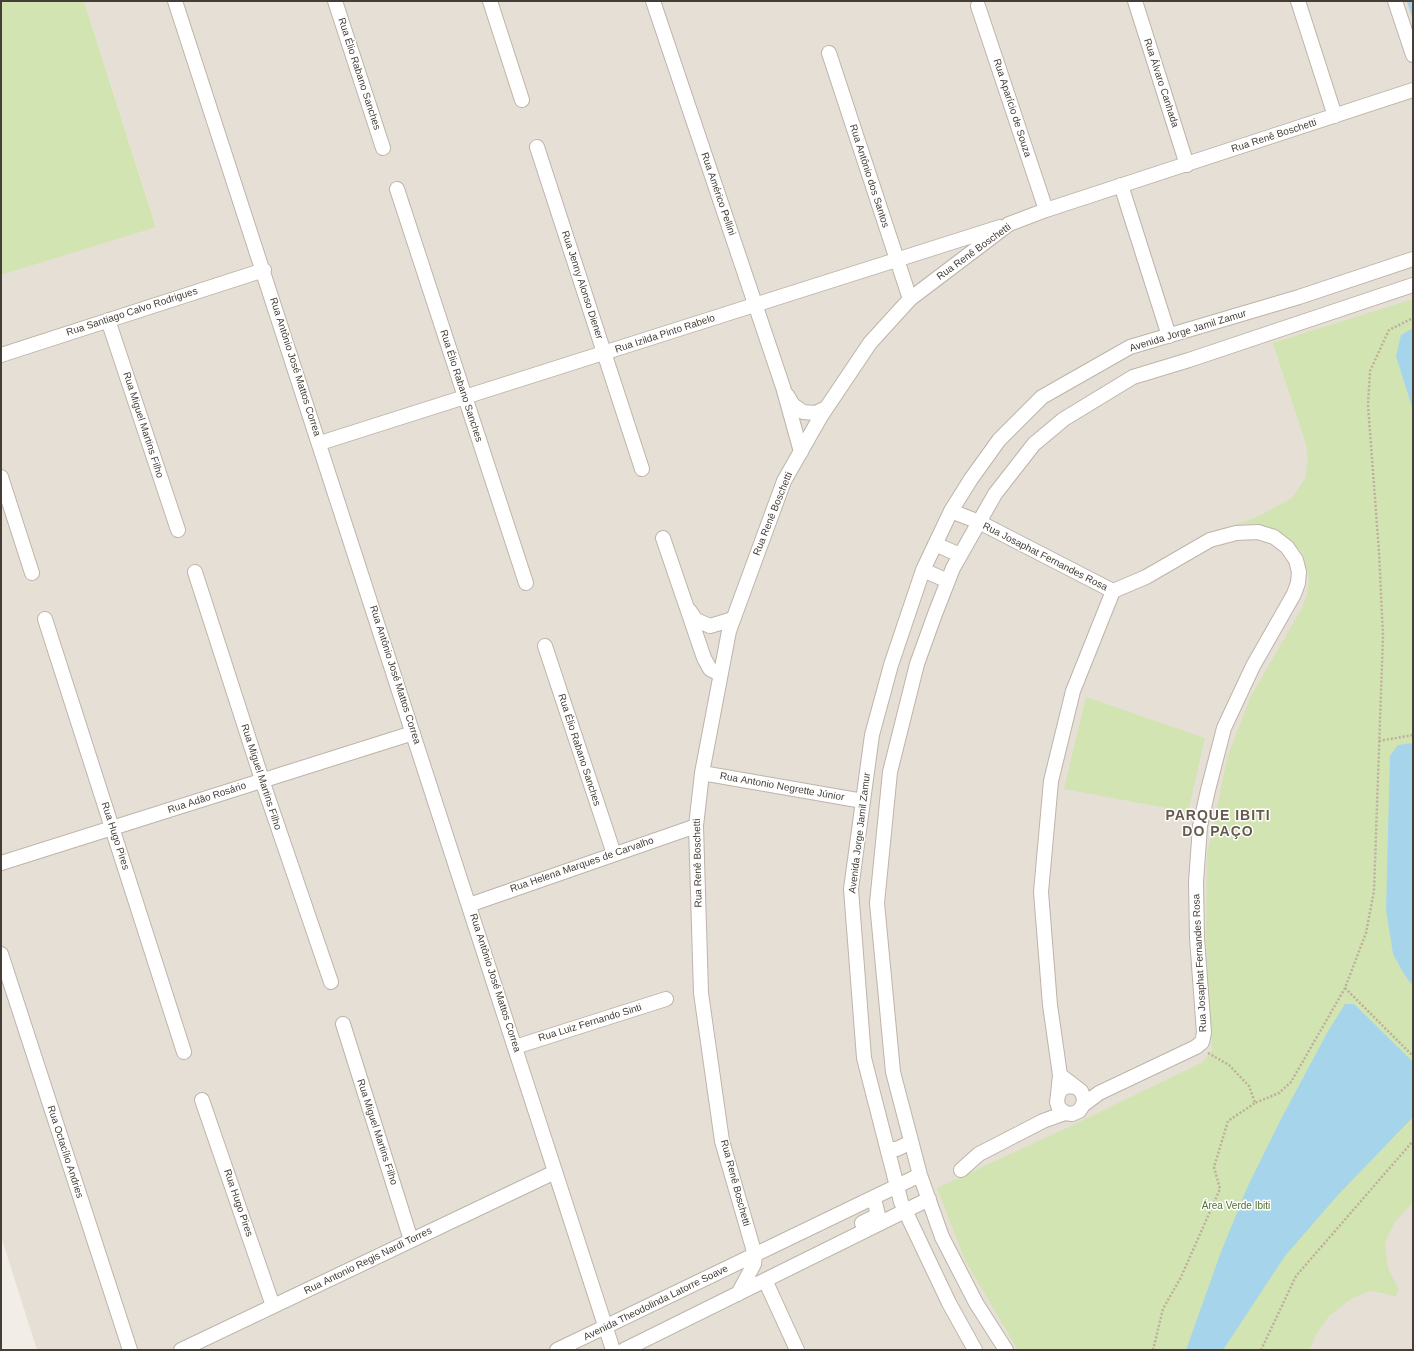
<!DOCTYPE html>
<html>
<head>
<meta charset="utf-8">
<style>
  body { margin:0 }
  #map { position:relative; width:1414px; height:1351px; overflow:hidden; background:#f2ede7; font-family:Helvetica,sans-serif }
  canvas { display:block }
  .frame { position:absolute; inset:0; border:2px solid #443e36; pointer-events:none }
</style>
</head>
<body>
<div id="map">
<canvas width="1414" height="1351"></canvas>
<div class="frame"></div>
</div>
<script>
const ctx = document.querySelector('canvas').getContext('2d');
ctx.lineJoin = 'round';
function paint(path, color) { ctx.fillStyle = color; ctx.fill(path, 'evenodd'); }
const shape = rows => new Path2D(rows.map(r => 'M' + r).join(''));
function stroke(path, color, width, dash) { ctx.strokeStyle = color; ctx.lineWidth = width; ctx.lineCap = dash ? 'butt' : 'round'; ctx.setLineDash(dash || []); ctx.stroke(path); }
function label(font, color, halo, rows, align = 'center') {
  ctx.font = font + ' Helvetica,sans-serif'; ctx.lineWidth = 3; ctx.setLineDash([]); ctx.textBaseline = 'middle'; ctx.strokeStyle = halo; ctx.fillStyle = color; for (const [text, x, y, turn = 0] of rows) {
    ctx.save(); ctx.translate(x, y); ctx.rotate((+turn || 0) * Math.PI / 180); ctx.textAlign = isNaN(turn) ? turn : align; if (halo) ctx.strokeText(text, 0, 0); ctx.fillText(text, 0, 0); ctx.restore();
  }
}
const residential = shape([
  [84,1,1413,1,1413,1350,37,1350,1,1236,1,275,156,226]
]);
const green = shape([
  [1,1,84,1,156,227,1,275],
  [1413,299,1413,1202,1394,1223,1385,1243,1388,1268,1399,1290,1395,1297,1388,1294,1369,1291,1351,1299,1329,1316,1317,1333,1309,1350,1018,1350,965,1260,937,1188,1073,1125,1203,1062,1212,1050,1206,942,1207,854,1228,755,1251,696,1302,608,1307,594,1309,576,1302,552,1289,540,1273,529,1256,524,1242,524,1228,528,1261,515,1292,498,1305,479,1308,459,1306,444,1273,343],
  [1086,697,1205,738,1188,812,1064,789]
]);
const water = shape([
  [1413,328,1413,410,1396,356,1401,335],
  [1413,743,1413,986,1404,974,1393,954,1386,910,1390,756,1398,745],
  [1345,1004,1354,1004,1413,1062,1413,1117,1337,1196,1285,1256,1223,1350,1186,1350,1221,1252,1247,1188,1280,1121,1327,1033]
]);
const stream = shape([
  [1409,1,1413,14]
]);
const path = shape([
  [1379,741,1413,735],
  [1345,988,1413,1056],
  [1208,1053,1229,1065,1249,1086,1255,1103,1279,1093,1291,1082,1345,988,1366,933,1374,891,1383,636,1379,552,1368,405,1370,371,1389,330,1413,318],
  [1153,1350,1163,1309,1181,1277,1220,1189,1214,1167,1228,1121,1255,1103],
  [1261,1350,1296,1276,1413,1141]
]);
const minor = shape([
  [175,1,613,1350],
  [335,1,383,148],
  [490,1,522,100],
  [653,1,783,387,801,452],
  [1135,1,1187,165],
  [1298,1,1335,116],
  [1395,1,1413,55],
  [978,6,1046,210],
  [829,53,910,299],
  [537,147,642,469],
  [1121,185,1169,336],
  [397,189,526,583],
  [108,320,178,530],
  [1,355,264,270],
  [787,395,793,405,803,412,816,413,826,408],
  [320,443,1000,227],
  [1,477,32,573],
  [951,511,979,522,1113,591,1146,577,1210,540,1236,533,1258,532,1274,537,1287,547,1296,560,1299,572,1298,583,1294,594,1253,666,1224,728,1208,790,1200,826,1196,882,1197,938,1204,1033,1202,1042,1196,1047,1099,1093,1083,1105],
  [663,538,704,658,710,669,720,674],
  [935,544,960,555],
  [923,570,948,581],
  [195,572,266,792,331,982],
  [689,610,696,620,710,626,733,619],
  [45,619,184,1052],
  [545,646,614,854],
  [702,773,863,801],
  [1,863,413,733],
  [469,905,696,826],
  [1,954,130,1350],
  [343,1024,411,1240],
  [515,1047,666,999],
  [1060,1075,1081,1091,1084,1098,1083,1105,1079,1111,1072,1114,1065,1113,1059,1108,1057,1102,1058,1095,1061,1089,1068,1086,1075,1087],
  [1058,1095,1060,1075,1050,1005,1041,892,1051,781,1073,691,1113,591],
  [202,1100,273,1306],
  [888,1149,897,1149,911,1142],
  [961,1170,979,1154,1043,1121,1065,1113],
  [862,1223,878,1215,875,1203,871,1199],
  [765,1280,797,1350],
  [738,1294,754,1264,755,1255,722,1141,701,993,696,826,702,773,729,631,784,481,821,416,870,343,910,299,1009,224,1046,210,1413,90],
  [181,1350,555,1172],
  [557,1350,920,1175],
  [624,1350,929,1199],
  [975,1350,949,1303,901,1202,864,1058,851,889,872,735,891,665,923,570,951,511,971,479,999,440,1042,397,1130,347,1299,297,1413,259],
  [1006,1350,976,1303,942,1237,920,1175,893,1072,877,903,890,772,917,664,935,614,953,568,995,494,1034,444,1064,419,1133,377,1189,360,1413,285]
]);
const streetNames = [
  ["Rua Élio Rabano Sanches",359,74,72],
  ["Rua Álvaro Canhada",1161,83,72],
  ["Rua Aparício de Souza",1012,108,72],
  ["Rua Renê Boschetti",1274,136,-18],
  ["Rua Antônio dos Santos",869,176,72],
  ["Rua Américo Pellini",718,194,71],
  ["Rua Renê Boschetti",974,252,-36],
  ["Rua Jenny Alonso Diener",582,285,72],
  ["Rua Santiago Calvo Rodrigues",132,312,-18],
  ["Avenida Jorge Jamil Zamur",1188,331,-17],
  ["Rua Izilda Pinto Rabelo",665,334,-18],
  ["Rua Antônio José Mattos Correa",295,367,72],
  ["Rua Élio Rabano Sanches",461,386,72],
  ["Rua Miguel Martins Filho",143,425,72],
  ["Rua Renê Boschetti",773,514,-68],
  ["Rua Josaphat Fernandes Rosa",1045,557,27],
  ["Rua Antônio José Mattos Correa",395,675,72],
  ["Rua Élio Rabano Sanches",579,750,72],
  ["Rua Miguel Martins Filho",261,777,72],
  ["Rua Antonio Negrette Júnior",782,787,10],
  ["Rua Adão Rosário",207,798,-18],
  ["Avenida Jorge Jamil Zamur",860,833,-83],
  ["Rua Hugo Pires",115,836,72],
  ["Rua Renê Boschetti",698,863,-91],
  ["Rua Helena Marques de Carvalho",582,865,-19],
  ["Rua Josaphat Fernandes Rosa",1200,963,-93],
  ["Rua Antônio José Mattos Correa",495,983,72],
  ["Rua Luiz Fernando Sinti",590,1023,-17],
  ["Rua Miguel Martins Filho",377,1132,72],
  ["Rua Octacílio Andries",65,1152,72],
  ["Rua Renê Boschetti",735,1183,75],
  ["Rua Hugo Pires",238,1203,71],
  ["Rua Antonio Regis Nardi Torres",368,1261,-26],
  ["Avenida Theodolinda Latorre Soave",656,1303,-26]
];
const parkNames = [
  ["Área Verde Ibiti",1236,1206]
];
const districtNames = [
  ["PARQUE IBITI",1218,816],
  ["DO PAÇO",1218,832]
];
paint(residential, '#e6dfd5');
paint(green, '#d2e4b2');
paint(water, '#a6d5eb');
stroke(stream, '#a6d5eb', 4);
stroke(minor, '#bdb4aa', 16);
stroke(path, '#beaf9c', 2.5, [2, 2]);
stroke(minor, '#fff', 14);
label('10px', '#443e36', '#fff', streetNames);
label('10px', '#4e722d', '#fff', parkNames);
ctx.letterSpacing = '1px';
label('bold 14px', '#665a4e', '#fff', districtNames);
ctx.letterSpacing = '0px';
</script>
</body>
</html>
